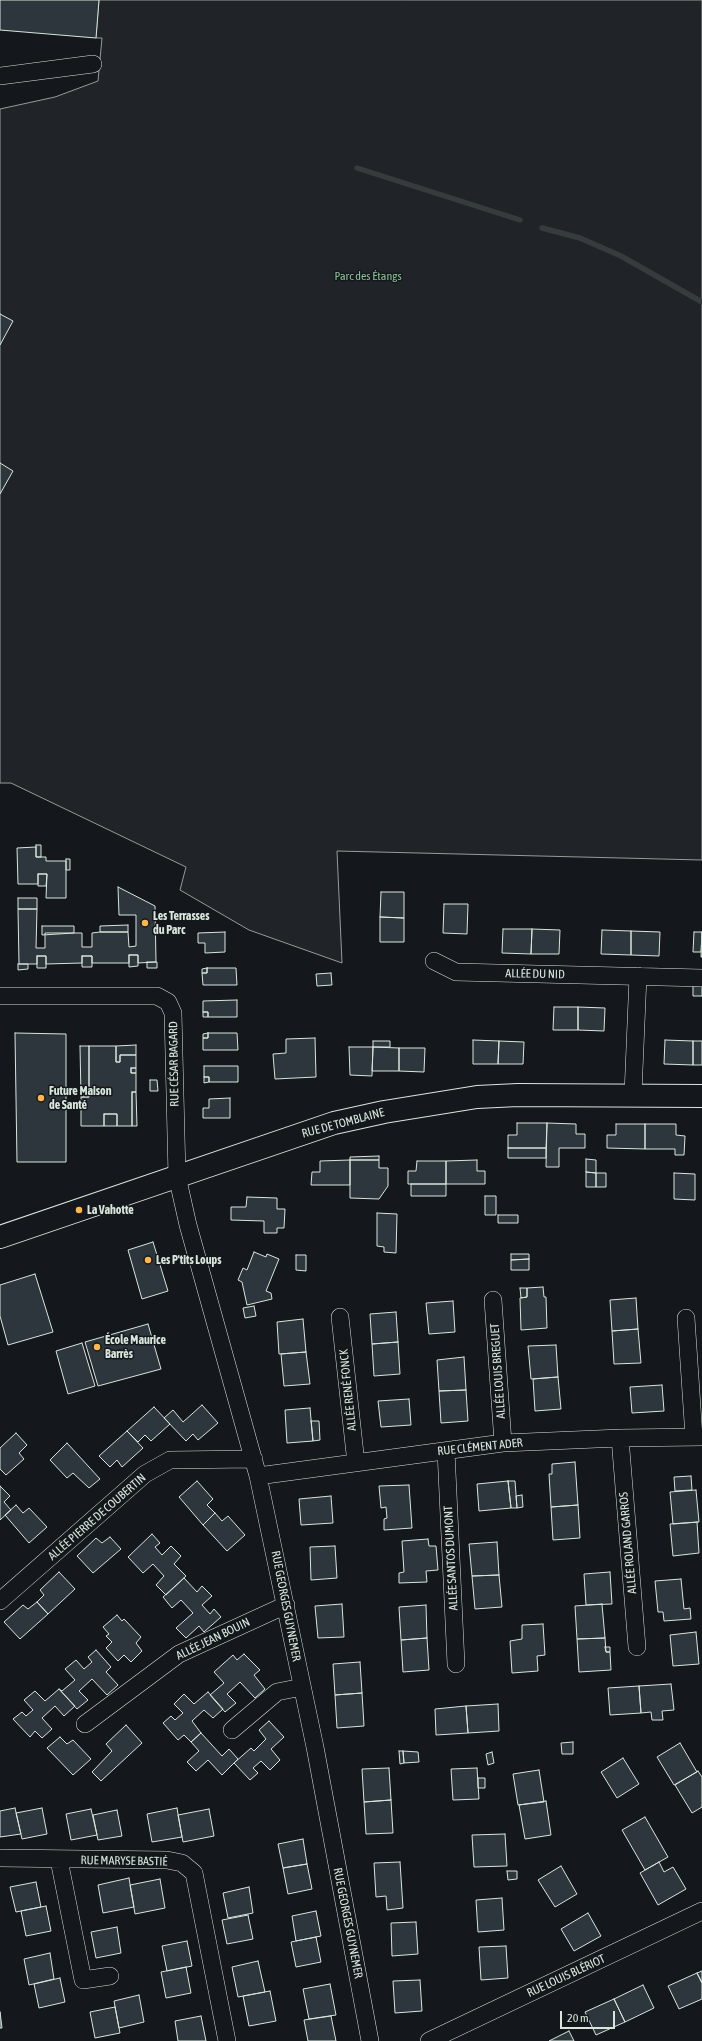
<!DOCTYPE html>
<html>
<head>
<meta charset="utf-8">
<style>
  body { margin:0 }
  #map { position:relative; width:702px; height:2041px; overflow:hidden; background:#14181c; font-family:"Asap Condensed",sans-serif }
  canvas { display:block }
  .scale { position:absolute; left:560px; top:2011px; width:55px; height:18px; box-sizing:border-box; border:2px solid #d8e6dc; border-top:0; padding-left:5px; font-size:12px; line-height:14px; white-space:nowrap; color:#d8e6dc; -webkit-text-stroke:3px #14181c; paint-order:stroke }
</style>
</head>
<body>
<div id="map">
<canvas width="702" height="2041"></canvas>
<div class="scale">20 m</div>
</div>
<script>
const ctx = document.querySelector('canvas').getContext('2d');
ctx.lineJoin = 'round';
function paint(path, color) { ctx.fillStyle = color; ctx.fill(path, 'evenodd'); }
const shape = rows => new Path2D(rows.map(r => 'M' + r).join(''));
function stroke(path, color, width, dash) { ctx.strokeStyle = color; ctx.lineWidth = width; ctx.lineCap = dash ? 'butt' : 'round'; ctx.setLineDash(dash || []); ctx.stroke(path); }
function label(font, color, halo, rows, align = 'center') {
  ctx.font = font + ' "Asap Condensed",sans-serif'; ctx.lineWidth = 3; ctx.setLineDash([]); ctx.textBaseline = 'middle'; ctx.strokeStyle = halo; ctx.fillStyle = color; for (const [text, x, y, turn = 0] of rows) {
    ctx.save(); ctx.translate(x, y); ctx.rotate((+turn || 0) * Math.PI / 180); ctx.textAlign = isNaN(turn) ? turn : align; if (halo) ctx.strokeText(text, 0, 0); ctx.fillText(text, 0, 0); ctx.restore();
  }
}
const green = shape([
  [99,0,702,0,702,860,337,851,342,963,249,930,180,890,186,867,11,783,0,783,0,109,55,97,98,81,102,38,96,38,99,0]
]);
const stream = shape([
  [357,168,520,220],
  [542,228,580,238,621,256,702,302]
]);
const building = shape([
  [0,0,99,0,96,38,0,30,0,0],
  [0,314,13,321,0,345,0,314],
  [0,463,13,471,0,494,0,463],
  [36,845,41,845,41,857,36,857,36,845],
  [36,847,36,857,46,857,46,861,66,861,66,898,46,898,47,874,38,874,38,884,18,884,17,848,36,847],
  [66,859,70,859,70,870,66,870,66,859],
  [38,874,47,874,46,886,38,886,38,874],
  [118,887,155,906,156,962,138,963,138,955,129,955,129,963,92,963,92,956,82,956,82,963,46,964,46,956,37,956,37,964,19,964,18,909,37,909,36,948,45,948,45,933,82,933,82,947,92,947,92,933,100,932,128,932,129,947,136,946,136,915,119,915,118,887],
  [381,892,404,892,404,918,380,917,381,892],
  [18,898,37,898,37,909,18,909,18,898],
  [444,904,468,904,467,934,443,933,444,904],
  [380,917,404,918,404,942,380,942,380,917],
  [128,925,128,932,100,932,100,926,128,925],
  [42,926,74,926,74,933,42,935,42,926],
  [503,929,532,929,531,954,502,953,503,929],
  [532,929,560,930,559,954,531,954,532,929],
  [602,930,631,931,631,955,601,954,602,930],
  [631,931,660,932,659,956,631,955,631,931],
  [225,932,225,952,205,953,205,943,198,943,198,933,225,932],
  [694,932,702,932,701,952,693,952,694,932],
  [702,932,702,957,701,957,702,932],
  [129,955,138,955,138,966,129,967,129,955],
  [37,956,46,956,46,968,37,968,37,956],
  [82,956,92,956,92,967,82,967,82,956],
  [147,962,157,962,157,968,147,968,147,962],
  [18,964,28,964,28,969,18,970,18,964],
  [207,968,207,973,202,973,202,969,207,968],
  [207,968,236,968,237,985,203,985,202,973,207,973,207,968],
  [331,973,332,985,317,986,316,974,331,973],
  [693,986,702,986,702,996,693,996,693,986],
  [237,1000,237,1017,208,1017,208,1012,203,1012,203,1001,237,1000],
  [554,1007,578,1007,578,1030,553,1030,554,1007],
  [578,1007,605,1008,604,1031,578,1030,578,1007],
  [203,1012,208,1012,208,1017,203,1017,203,1012],
  [15,1033,66,1034,66,1162,17,1162,15,1033],
  [208,1033,208,1038,203,1038,203,1034,208,1033],
  [208,1033,237,1033,238,1050,203,1050,203,1038,208,1038,208,1033],
  [315,1038,316,1077,275,1079,273,1054,286,1053,286,1039,315,1038],
  [473,1040,499,1041,498,1064,473,1064,473,1040],
  [665,1040,693,1041,693,1065,664,1064,665,1040],
  [373,1041,390,1041,390,1047,373,1047,373,1041],
  [499,1041,524,1042,523,1064,498,1064,499,1041],
  [693,1041,702,1041,702,1065,693,1065,693,1041],
  [136,1045,136,1055,120,1055,120,1062,116,1062,116,1046,136,1045],
  [80,1046,89,1046,89,1097,81,1097,80,1046],
  [89,1046,116,1046,116,1062,120,1062,120,1055,136,1055,136,1068,131,1068,131,1073,136,1073,136,1092,132,1092,132,1126,117,1126,117,1114,104,1114,104,1126,81,1126,81,1097,89,1097,89,1046],
  [349,1047,373,1047,372,1076,350,1075,349,1047],
  [373,1047,399,1048,399,1071,372,1071,373,1047],
  [399,1048,425,1048,424,1072,399,1071,399,1048],
  [204,1066,238,1066,238,1082,209,1082,209,1077,204,1077,204,1066],
  [131,1068,136,1068,136,1073,131,1073,131,1068],
  [204,1077,209,1077,209,1082,204,1083,204,1077],
  [150,1080,157,1080,158,1091,150,1091,150,1080],
  [132,1092,136,1092,137,1126,132,1126,132,1092],
  [230,1098,230,1118,203,1118,203,1108,209,1108,209,1099,230,1098],
  [104,1114,117,1114,117,1126,104,1126,104,1114],
  [517,1123,547,1123,546,1148,508,1148,508,1135,517,1135,517,1123],
  [547,1123,576,1124,576,1134,585,1134,585,1148,559,1148,559,1167,546,1167,547,1123],
  [616,1124,645,1124,645,1149,607,1148,607,1135,616,1135,616,1124],
  [645,1124,676,1124,676,1135,685,1136,684,1155,675,1155,675,1149,645,1149,645,1124],
  [508,1148,546,1148,546,1158,508,1158,508,1148],
  [379,1156,379,1160,350,1160,350,1157,379,1156],
  [586,1159,596,1160,596,1173,586,1172,586,1159],
  [350,1160,350,1185,311,1185,312,1172,320,1172,320,1161,350,1160],
  [350,1160,379,1160,379,1168,388,1168,388,1186,379,1199,350,1198,350,1160],
  [477,1160,477,1171,485,1171,485,1184,446,1184,446,1161,477,1160],
  [417,1161,446,1161,446,1184,408,1184,408,1171,416,1171,417,1161],
  [586,1172,596,1173,596,1187,586,1187,586,1172],
  [596,1173,606,1173,606,1187,596,1187,596,1173],
  [674,1173,695,1174,695,1200,674,1199,674,1173],
  [411,1184,446,1184,446,1196,411,1196,411,1184],
  [485,1196,496,1196,496,1215,485,1215,485,1196],
  [247,1197,277,1198,277,1209,285,1209,284,1228,277,1228,277,1233,264,1233,264,1221,231,1220,231,1207,246,1207,247,1197],
  [377,1213,397,1214,396,1253,384,1252,384,1247,377,1246,377,1213],
  [498,1215,518,1215,518,1223,498,1223,498,1215],
  [153,1242,168,1291,142,1299,128,1250,153,1242],
  [254,1252,266,1257,267,1254,279,1259,266,1291,271,1293,272,1299,247,1305,242,1282,238,1280,243,1268,247,1270,254,1252],
  [511,1254,529,1254,529,1259,511,1260,511,1254],
  [296,1255,306,1255,306,1271,296,1270,296,1255],
  [529,1259,529,1270,511,1270,511,1260,529,1259],
  [35,1274,53,1332,8,1345,0,1316,0,1285,35,1274],
  [543,1287,544,1297,546,1297,547,1328,521,1330,520,1298,527,1297,527,1288,543,1287],
  [520,1288,527,1288,527,1297,521,1298,520,1288],
  [636,1298,638,1329,612,1331,610,1300,636,1298],
  [453,1301,455,1332,429,1334,426,1303,453,1301],
  [254,1306,256,1316,245,1318,243,1308,254,1306],
  [396,1312,398,1342,372,1344,370,1314,396,1312],
  [303,1319,306,1352,279,1354,277,1322,303,1319],
  [148,1324,161,1369,98,1386,85,1342,148,1324],
  [638,1329,641,1363,614,1364,612,1331,638,1329],
  [398,1342,400,1374,374,1376,372,1344,398,1342],
  [82,1343,95,1386,68,1394,56,1351,82,1343],
  [556,1345,558,1377,531,1379,528,1346,556,1345],
  [306,1352,310,1384,284,1386,281,1354,306,1352],
  [464,1357,466,1390,439,1391,437,1360,464,1357],
  [558,1377,561,1409,535,1411,533,1379,558,1377],
  [662,1385,664,1411,632,1413,630,1387,662,1385],
  [466,1390,468,1421,441,1423,439,1391,466,1390],
  [409,1399,411,1425,381,1427,378,1401,409,1399],
  [202,1405,218,1423,198,1440,193,1434,186,1441,164,1418,173,1410,183,1422,202,1405],
  [154,1407,170,1424,151,1441,145,1435,138,1442,127,1431,154,1407],
  [310,1408,313,1441,287,1443,285,1410,310,1408],
  [311,1421,319,1421,320,1440,313,1441,311,1421],
  [127,1431,143,1448,122,1467,117,1460,110,1467,99,1456,127,1431],
  [16,1433,27,1445,19,1453,24,1459,6,1475,0,1469,0,1448,16,1433],
  [67,1443,100,1479,89,1488,73,1473,67,1478,50,1460,67,1443],
  [575,1462,578,1505,551,1507,549,1474,552,1474,552,1464,575,1462],
  [691,1476,692,1490,675,1491,674,1477,691,1476],
  [197,1481,213,1499,207,1505,215,1513,203,1525,179,1497,197,1481],
  [508,1481,511,1508,479,1511,477,1484,508,1481],
  [508,1481,515,1481,517,1508,511,1508,508,1481],
  [409,1485,412,1528,384,1530,384,1519,387,1518,386,1507,381,1508,379,1486,409,1485],
  [0,1486,10,1496,4,1502,11,1510,0,1520,0,1486],
  [696,1490,699,1522,673,1524,670,1492,696,1490],
  [522,1495,523,1507,517,1508,516,1496,522,1495],
  [331,1496,333,1523,301,1525,299,1499,331,1496],
  [16,1505,23,1513,29,1508,47,1527,29,1543,5,1515,16,1505],
  [578,1505,580,1538,553,1540,551,1507,578,1505],
  [215,1513,222,1521,228,1516,245,1535,227,1551,203,1525,215,1513],
  [697,1522,699,1553,673,1556,670,1524,697,1522],
  [152,1534,160,1543,155,1547,162,1555,171,1546,181,1556,174,1564,186,1576,166,1595,156,1585,164,1576,153,1564,143,1573,128,1557,152,1534],
  [110,1537,121,1549,93,1573,77,1556,96,1538,102,1543,110,1537],
  [428,1539,429,1546,436,1546,438,1570,426,1571,427,1582,399,1583,399,1573,404,1572,402,1541,428,1539],
  [497,1542,499,1575,472,1576,469,1544,497,1542],
  [335,1546,337,1578,311,1580,310,1547,335,1546],
  [59,1572,75,1589,48,1614,37,1602,44,1595,40,1590,59,1572],
  [610,1572,612,1604,586,1605,584,1574,610,1572],
  [499,1575,502,1607,475,1609,472,1576,499,1575],
  [184,1578,197,1592,202,1586,212,1596,202,1605,210,1614,214,1609,221,1617,204,1632,199,1626,186,1638,176,1628,193,1613,181,1600,172,1608,163,1597,184,1578],
  [681,1579,684,1609,690,1608,691,1619,664,1621,663,1612,658,1612,655,1581,681,1579],
  [37,1602,48,1614,20,1639,4,1622,23,1605,28,1609,37,1602],
  [342,1604,344,1637,318,1638,315,1606,342,1604],
  [602,1604,605,1638,577,1639,575,1606,602,1604],
  [426,1605,427,1638,401,1640,399,1607,426,1605],
  [117,1615,122,1621,124,1619,141,1637,136,1643,142,1651,131,1662,124,1655,118,1661,106,1648,112,1642,106,1636,109,1634,103,1627,117,1615],
  [543,1624,545,1655,537,1656,538,1671,512,1673,510,1641,522,1639,522,1625,543,1624],
  [696,1632,699,1664,673,1666,670,1635,696,1632],
  [427,1638,429,1670,403,1672,401,1640,427,1638],
  [605,1638,606,1652,610,1652,611,1670,579,1672,577,1639,605,1638],
  [605,1647,610,1647,610,1652,606,1652,605,1647],
  [96,1650,111,1667,106,1672,118,1685,107,1695,92,1679,79,1691,88,1700,77,1709,59,1689,62,1691,75,1680,65,1669,76,1660,84,1669,92,1662,88,1657,96,1650],
  [244,1654,260,1670,254,1675,265,1689,255,1698,240,1682,227,1694,236,1703,225,1712,210,1695,224,1683,214,1672,233,1655,237,1660,244,1654],
  [360,1662,362,1693,335,1695,333,1664,360,1662],
  [671,1684,674,1710,662,1711,663,1720,652,1720,651,1712,641,1713,639,1686,671,1684],
  [639,1686,641,1713,610,1715,608,1688,639,1686],
  [59,1689,75,1706,64,1716,55,1706,42,1718,52,1729,42,1738,35,1731,30,1737,13,1719,22,1712,26,1716,33,1710,24,1700,35,1691,45,1701,59,1689],
  [208,1692,223,1709,213,1718,204,1710,192,1721,201,1733,191,1742,184,1735,178,1740,163,1723,171,1716,175,1720,183,1713,174,1704,184,1694,194,1704,208,1692],
  [362,1693,364,1726,337,1728,335,1695,362,1693],
  [498,1704,499,1731,468,1733,466,1706,498,1704],
  [466,1706,468,1733,436,1735,435,1709,466,1706],
  [269,1721,284,1737,271,1749,280,1760,270,1770,261,1761,253,1768,258,1773,250,1780,234,1763,251,1748,254,1751,266,1739,259,1730,269,1721],
  [126,1725,142,1743,101,1781,92,1772,112,1751,106,1744,126,1725],
  [201,1733,222,1756,229,1749,238,1759,222,1775,208,1760,196,1771,187,1762,199,1751,191,1742,201,1733],
  [60,1737,67,1744,73,1740,91,1759,73,1775,47,1748,60,1737],
  [573,1742,573,1754,562,1754,561,1743,573,1742],
  [680,1743,697,1772,674,1785,657,1757,680,1743],
  [399,1751,403,1751,404,1763,400,1764,399,1751],
  [403,1751,418,1752,419,1762,404,1763,403,1751],
  [492,1752,494,1763,488,1765,486,1754,492,1752],
  [623,1758,639,1784,617,1798,601,1772,623,1758],
  [389,1768,391,1800,364,1802,362,1769,389,1768],
  [477,1768,479,1799,453,1800,451,1769,477,1768],
  [539,1770,544,1802,518,1805,513,1774,539,1770],
  [698,1771,702,1777,702,1807,692,1813,675,1785,698,1771],
  [478,1778,485,1778,485,1788,478,1788,478,1778],
  [391,1800,393,1833,366,1834,364,1802,391,1800],
  [546,1801,551,1835,525,1839,519,1805,546,1801],
  [15,1808,21,1834,0,1837,0,1811,15,1808],
  [42,1808,47,1834,22,1839,16,1813,42,1808],
  [177,1808,182,1837,152,1842,147,1814,177,1808],
  [91,1809,97,1835,71,1840,66,1814,91,1809],
  [209,1809,214,1836,183,1842,178,1815,209,1809],
  [117,1810,122,1836,98,1840,93,1815,117,1810],
  [645,1817,668,1857,645,1870,622,1830,645,1817],
  [505,1834,507,1866,474,1867,472,1835,505,1834],
  [303,1839,307,1864,283,1868,278,1844,303,1839],
  [400,1862,403,1908,387,1910,386,1896,376,1897,374,1863,400,1862],
  [659,1862,664,1872,673,1867,686,1889,658,1905,640,1873,659,1862],
  [307,1864,312,1889,288,1894,283,1868,307,1864],
  [561,1866,577,1894,555,1907,538,1880,561,1866],
  [507,1871,517,1871,517,1879,508,1880,507,1871],
  [129,1878,134,1907,103,1913,98,1885,129,1878],
  [160,1879,165,1908,135,1914,130,1885,160,1879],
  [36,1882,41,1907,16,1912,10,1887,36,1882],
  [249,1887,253,1913,228,1918,223,1893,249,1887],
  [502,1898,504,1930,478,1932,476,1900,502,1898],
  [46,1906,51,1931,26,1936,21,1911,46,1906],
  [316,1911,321,1936,296,1941,292,1916,316,1911],
  [588,1913,601,1936,574,1951,561,1929,588,1913],
  [248,1915,253,1939,227,1944,222,1920,248,1915],
  [416,1922,418,1954,392,1956,391,1923,416,1922],
  [117,1927,121,1953,96,1958,91,1932,117,1927],
  [316,1937,321,1962,296,1967,291,1942,316,1937],
  [187,1941,192,1966,167,1971,162,1946,187,1941],
  [506,1946,508,1978,481,1980,479,1947,506,1946],
  [50,1953,54,1979,29,1985,24,1959,50,1953],
  [258,1961,265,1992,238,1997,232,1967,258,1961],
  [186,1967,191,1993,166,1998,161,1972,186,1967],
  [702,1971,702,1983,697,1973,702,1971],
  [697,1973,702,1983,702,1999,679,2009,668,1986,697,1973],
  [60,1978,65,2002,39,2008,34,1984,60,1978],
  [420,1980,422,2011,395,2013,393,1981,420,1980],
  [330,1984,336,2015,309,2019,303,1989,330,1984],
  [643,1985,654,2008,625,2022,614,1999,643,1985],
  [270,1991,276,2021,249,2026,243,1996,270,1991],
  [139,1995,144,2022,119,2028,114,2001,139,1995],
  [614,1999,625,2022,596,2035,585,2012,614,1999],
  [115,2007,120,2033,95,2038,90,2012,115,2007],
  [0,2012,2,2028,0,2028,0,2012],
  [201,2016,206,2041,178,2041,175,2021,201,2016],
  [331,2016,336,2041,308,2041,304,2020,331,2016],
  [569,2031,574,2041,549,2041,569,2031]
]);
const minor = shape([
  [0,76,93,64],
  [434,961,456,972,702,978],
  [0,996,157,996,168,1002,173,1013,177,1176,188,1225,258,1476,315,1747,370,2041],
  [633,1094,638,976],
  [493,1300,503,1443],
  [340,1317,356,1463],
  [686,1318,694,1437],
  [620,1438,637,1647],
  [446,1451,456,1664],
  [258,1476,503,1443,620,1438,702,1437],
  [0,1601,145,1474,170,1460,254,1459],
  [85,1724,179,1654,286,1605],
  [232,1730,277,1692,302,1687],
  [0,1858,167,1860,182,1863,194,1873,227,2041],
  [59,1860,83,1980,110,1976],
  [429,2041,702,1911]
]);
const secondary = shape([
  [0,1237,334,1123,384,1112,477,1097,518,1095,702,1096]
]);
const markers = [
  [145,923,4,"#ffb74d"],
  [41,1098,4,"#ffb74d"],
  [79,1210,4,"#ffb74d"],
  [148,1260,4,"#ffb74d"],
  [97,1347,4,"#ffb74d"]
];
const parkNames = [
  ["Parc des Étangs",368,276]
];
const poiNames = [
  ["Les Terrasses",153,916],
  ["du Parc",153,930],
  ["Future Maison",49,1091],
  ["de Santé",49,1105],
  ["La Vahotte",87,1210],
  ["Les P'tits Loups",156,1260],
  ["École Maurice",105,1340],
  ["Barrès",105,1354]
];
const streetNames = [
  ["ALLÉE DU NID",535,974,1],
  ["RUE CÉSAR BAGARD",174,1064,-91],
  ["RUE DE TOMBLAINE",343,1123,-15],
  ["ALLÉE LOUIS BREGUET",498,1371,-94],
  ["ALLÉE RENÉ FONCK",348,1390,-96],
  ["RUE CLÉMENT ADER",480,1447,-6],
  ["ALLÉE PIERRE DE COUBERTIN",97,1517,-41],
  ["ALLÉE ROLAND GARROS",628,1543,-95],
  ["ALLÉE SANTOS DUMONT",451,1558,-93],
  ["RUE GEORGES GUYNEMER",286,1606,79],
  ["ALLÉE JEAN BOUIN",213,1639,-26],
  ["RUE MARYSE BASTIÉ",124,1861,1],
  ["RUE GEORGES GUYNEMER",348,1923,79],
  ["RUE LOUIS BLÉRIOT",566,1976,-25]
];
paint(green, '#202428');
stroke(green, '#939e99', 1);
stroke(stream, '#363b3e', 5.5);
paint(building, '#2c363c');
stroke(building, '#d8e6dc', 1);
stroke(minor, '#d8e6dc', 18);
stroke(secondary, '#d8e6dc', 24);
stroke(minor, '#14181c', 17);
stroke(secondary, '#14181c', 22);
for (const [x, y, r, color] of markers) { const dot = new Path2D(); dot.arc(x, y, r, 0, 2 * Math.PI); ctx.fillStyle = color; ctx.fill(dot); stroke(dot, '#14181c', 1.5); }
label('12px', '#8ac095', '#14181c', parkNames);
label('bold 12px', '#d8e6dc', '#14181c', poiNames, 'left');
label('12px', '#d8e6dc', '#14181c', streetNames);
</script>
</body>
</html>
